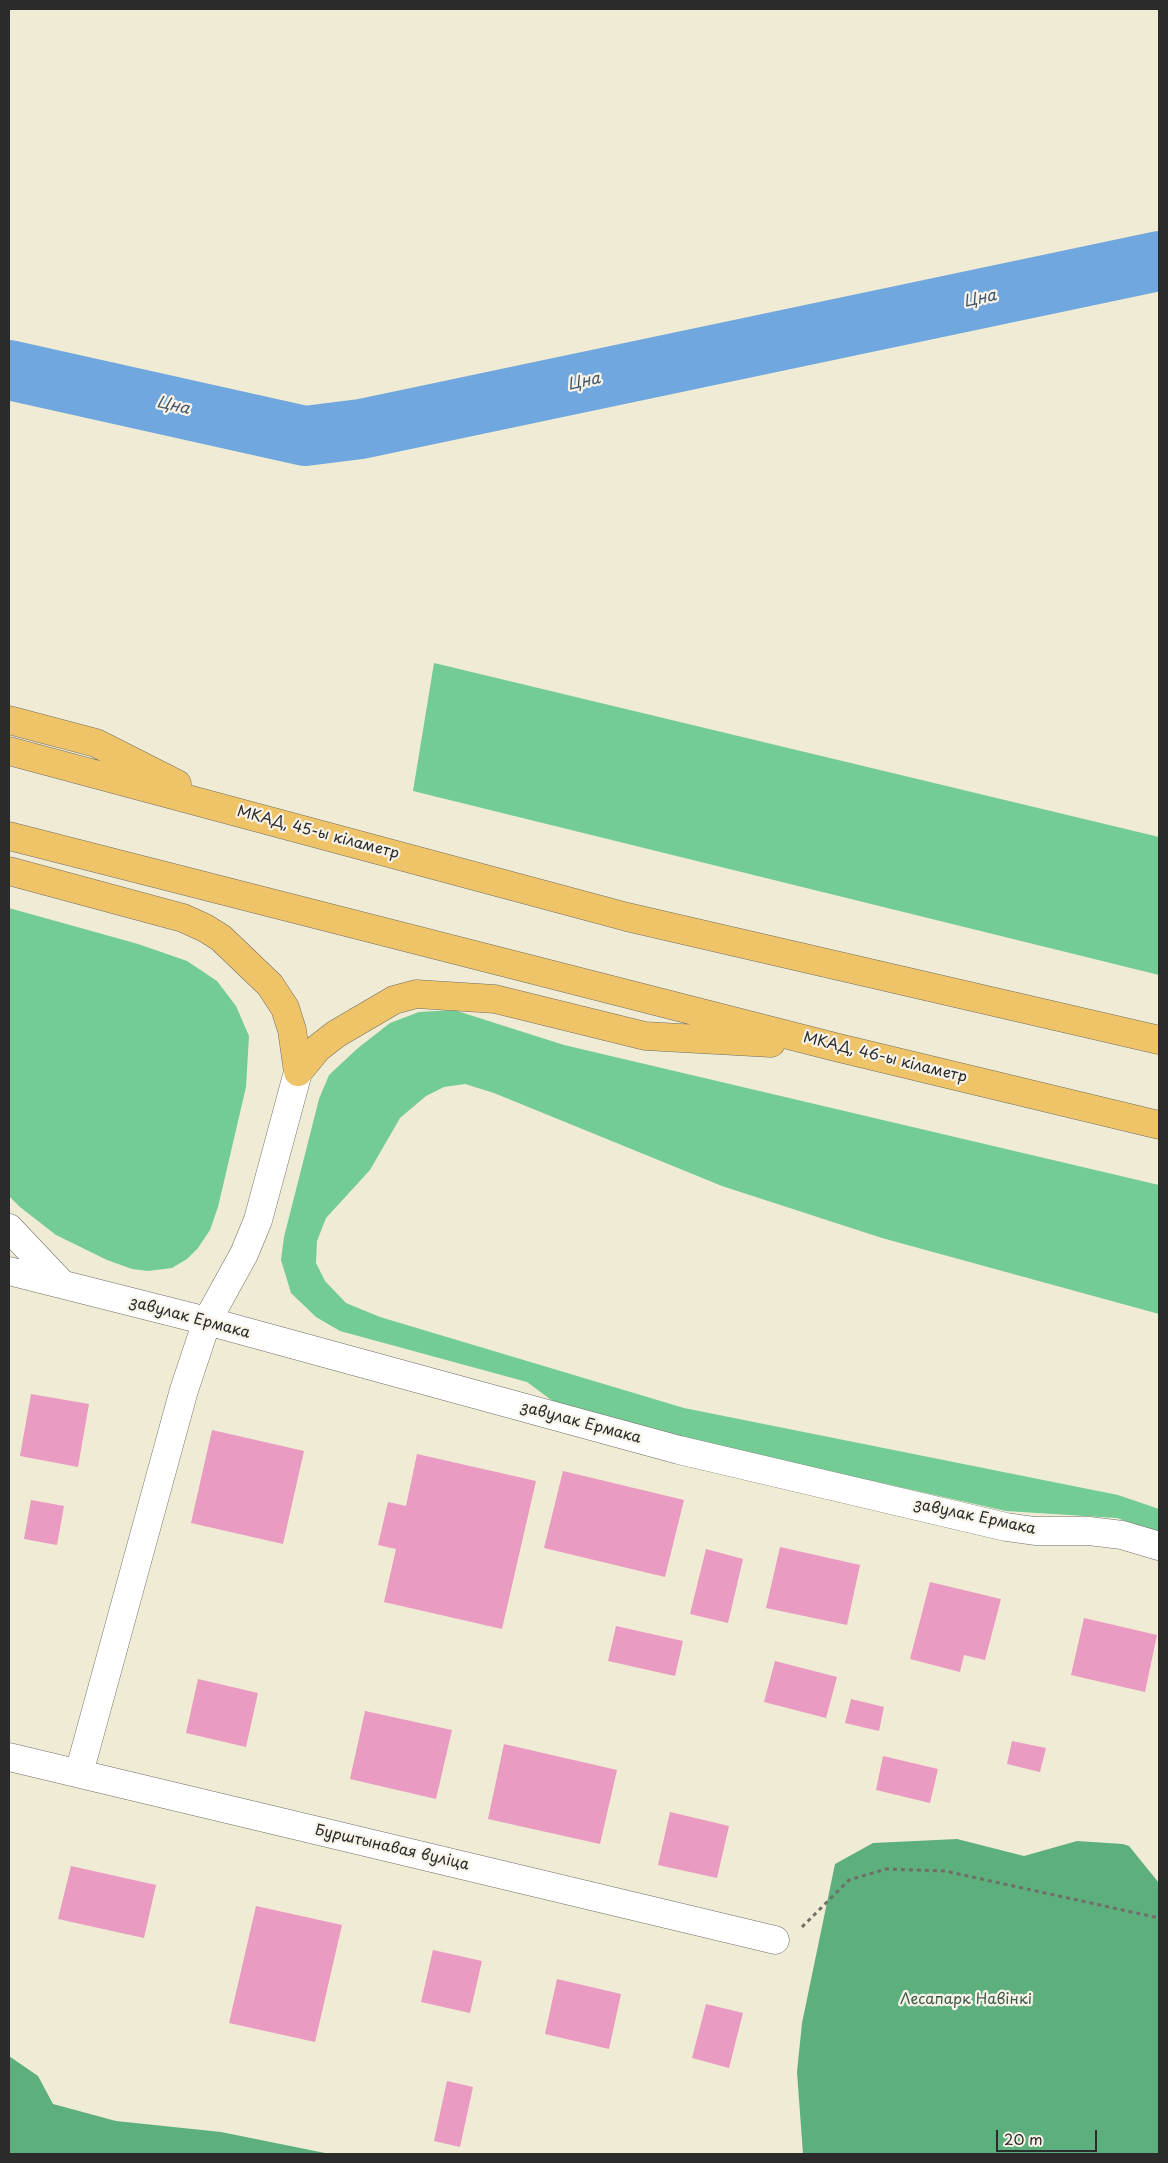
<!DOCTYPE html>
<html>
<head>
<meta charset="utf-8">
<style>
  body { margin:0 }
  #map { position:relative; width:1168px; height:2163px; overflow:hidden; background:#f0ebd4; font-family:"Playpen Sans",sans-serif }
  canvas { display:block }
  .frame { position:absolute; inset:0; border:10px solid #2b2b2b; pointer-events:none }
  .scale { position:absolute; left:996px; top:2130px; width:101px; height:22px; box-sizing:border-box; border:2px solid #2b2b2b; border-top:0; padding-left:6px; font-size:15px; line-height:18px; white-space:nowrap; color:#2b2b2b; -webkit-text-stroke:4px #f7f3e8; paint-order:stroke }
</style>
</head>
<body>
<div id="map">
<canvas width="1168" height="2163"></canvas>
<div class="frame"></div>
<div class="scale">20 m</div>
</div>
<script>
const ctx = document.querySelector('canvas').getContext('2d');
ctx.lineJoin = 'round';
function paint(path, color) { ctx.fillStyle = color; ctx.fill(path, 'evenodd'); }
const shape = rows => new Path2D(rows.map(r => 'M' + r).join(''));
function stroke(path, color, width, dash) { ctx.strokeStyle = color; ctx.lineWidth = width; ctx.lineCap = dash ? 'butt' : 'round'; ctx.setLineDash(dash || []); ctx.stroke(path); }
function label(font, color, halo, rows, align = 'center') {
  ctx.font = font + ' "Playpen Sans",sans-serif'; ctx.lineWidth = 4.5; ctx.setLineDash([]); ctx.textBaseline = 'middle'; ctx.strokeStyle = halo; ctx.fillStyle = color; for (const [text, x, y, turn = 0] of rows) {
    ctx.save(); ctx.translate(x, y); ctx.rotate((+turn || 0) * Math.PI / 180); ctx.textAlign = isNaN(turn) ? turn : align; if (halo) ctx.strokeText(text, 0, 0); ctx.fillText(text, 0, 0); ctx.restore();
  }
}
const green = shape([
  [434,663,1159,837,1159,975,413,791],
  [9,908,138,944,187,961,217,981,236,1006,249,1036,246,1087,218,1207,210,1230,198,1248,187,1259,172,1268,148,1271,132,1269,107,1260,56,1235,20,1207,9,1196],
  [454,1010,564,1045,1159,1185,1159,1314,882,1238,722,1186,494,1093,465,1084,444,1087,426,1096,400,1118,370,1170,326,1218,317,1241,316,1263,325,1281,346,1303,380,1317,684,1408,1118,1495,1159,1509,1159,1533,1117,1518,1006,1511,704,1443,554,1402,527,1382,340,1331,316,1317,291,1293,281,1260,284,1237,319,1099,329,1075,358,1048,390,1023,419,1012]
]);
const forest = shape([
  [957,1839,1024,1856,1077,1841,1123,1844,1129,1846,1159,1883,1159,2154,803,2154,797,2072,802,2023,835,1864,873,1843],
  [9,2056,38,2076,53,2104,116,2121,221,2132,330,2154,9,2154]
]);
const river = shape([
  [9,370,305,436,361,429,1159,261]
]);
const building = shape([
  [31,1394,89,1404,78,1467,20,1456],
  [212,1430,304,1451,283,1544,191,1523],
  [417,1454,536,1481,502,1629,384,1602,396,1549,378,1545,388,1502,406,1506],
  [563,1471,684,1500,665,1577,544,1548],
  [31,1500,64,1506,57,1545,24,1539],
  [780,1547,860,1565,847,1625,766,1608],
  [706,1549,743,1559,728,1623,690,1614],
  [930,1582,1001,1599,985,1660,964,1655,960,1672,910,1659],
  [1084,1618,1157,1635,1145,1692,1071,1675],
  [616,1626,683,1641,675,1676,608,1661],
  [775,1661,837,1677,826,1718,764,1702],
  [198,1679,258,1693,246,1747,186,1733],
  [851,1699,884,1707,879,1731,845,1723],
  [365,1711,452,1730,436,1799,350,1779],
  [1012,1741,1046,1748,1040,1772,1007,1764],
  [504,1744,617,1770,600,1844,488,1819],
  [883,1756,938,1769,930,1803,876,1790],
  [670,1812,729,1826,717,1878,658,1865],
  [71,1866,156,1885,144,1938,58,1919],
  [256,1906,342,1925,315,2042,229,2023],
  [433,1950,482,1961,470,2013,421,2002],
  [557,1979,621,1994,609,2049,545,2034],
  [706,2004,743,2013,729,2068,692,2058],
  [447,2081,473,2087,460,2147,434,2141]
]);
const path = shape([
  [802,1927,849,1880,886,1869,945,1871,1159,1918]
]);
const minor = shape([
  [9,1228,62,1284],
  [9,1271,207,1321,679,1450,1006,1527,1035,1531,1089,1531,1122,1535,1159,1546],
  [9,1757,775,1940],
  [79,1773,184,1390,207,1321,244,1254,258,1220,298,1072]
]);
const highway = shape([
  [9,720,96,743,177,784],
  [9,751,627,917,1159,1040],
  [9,836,835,1047,1159,1125],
  [9,871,183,918,205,928,221,938,270,985,285,1008,292,1030,298,1072],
  [298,1072,318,1048,336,1034,394,1000,416,994,495,999,645,1036,771,1043]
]);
const streetNames = [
  ["МКАД, 45-ы кіламетр",318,833,15],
  ["МКАД, 46-ы кіламетр",885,1058,14],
  ["завулак Ермака",190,1318,15],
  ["завулак Ермака",581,1423,15],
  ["завулак Ермака",975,1517,12],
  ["Бурштынавая вуліца",392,1848,13]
];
const parkNames = [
  ["Лесапарк Навінкі",966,2000]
];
const waterNames = [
  ["Цна",980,299,-12],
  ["Цна",584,382,-12],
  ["Цна",173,406,13]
];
paint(green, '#72cc93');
paint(forest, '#5db07d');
stroke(river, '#70a7df', 60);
paint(building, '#e99bc2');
stroke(minor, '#706e66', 29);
stroke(highway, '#706e66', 29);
stroke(path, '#706e66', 3, [4, 4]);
stroke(minor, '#fff', 28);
stroke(highway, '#efc469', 28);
label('15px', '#2b2b2b', '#f7f3e8', streetNames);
label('15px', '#405b4a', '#f7f3e8', parkNames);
label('italic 16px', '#43566a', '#f7f3e8', waterNames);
</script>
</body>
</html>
